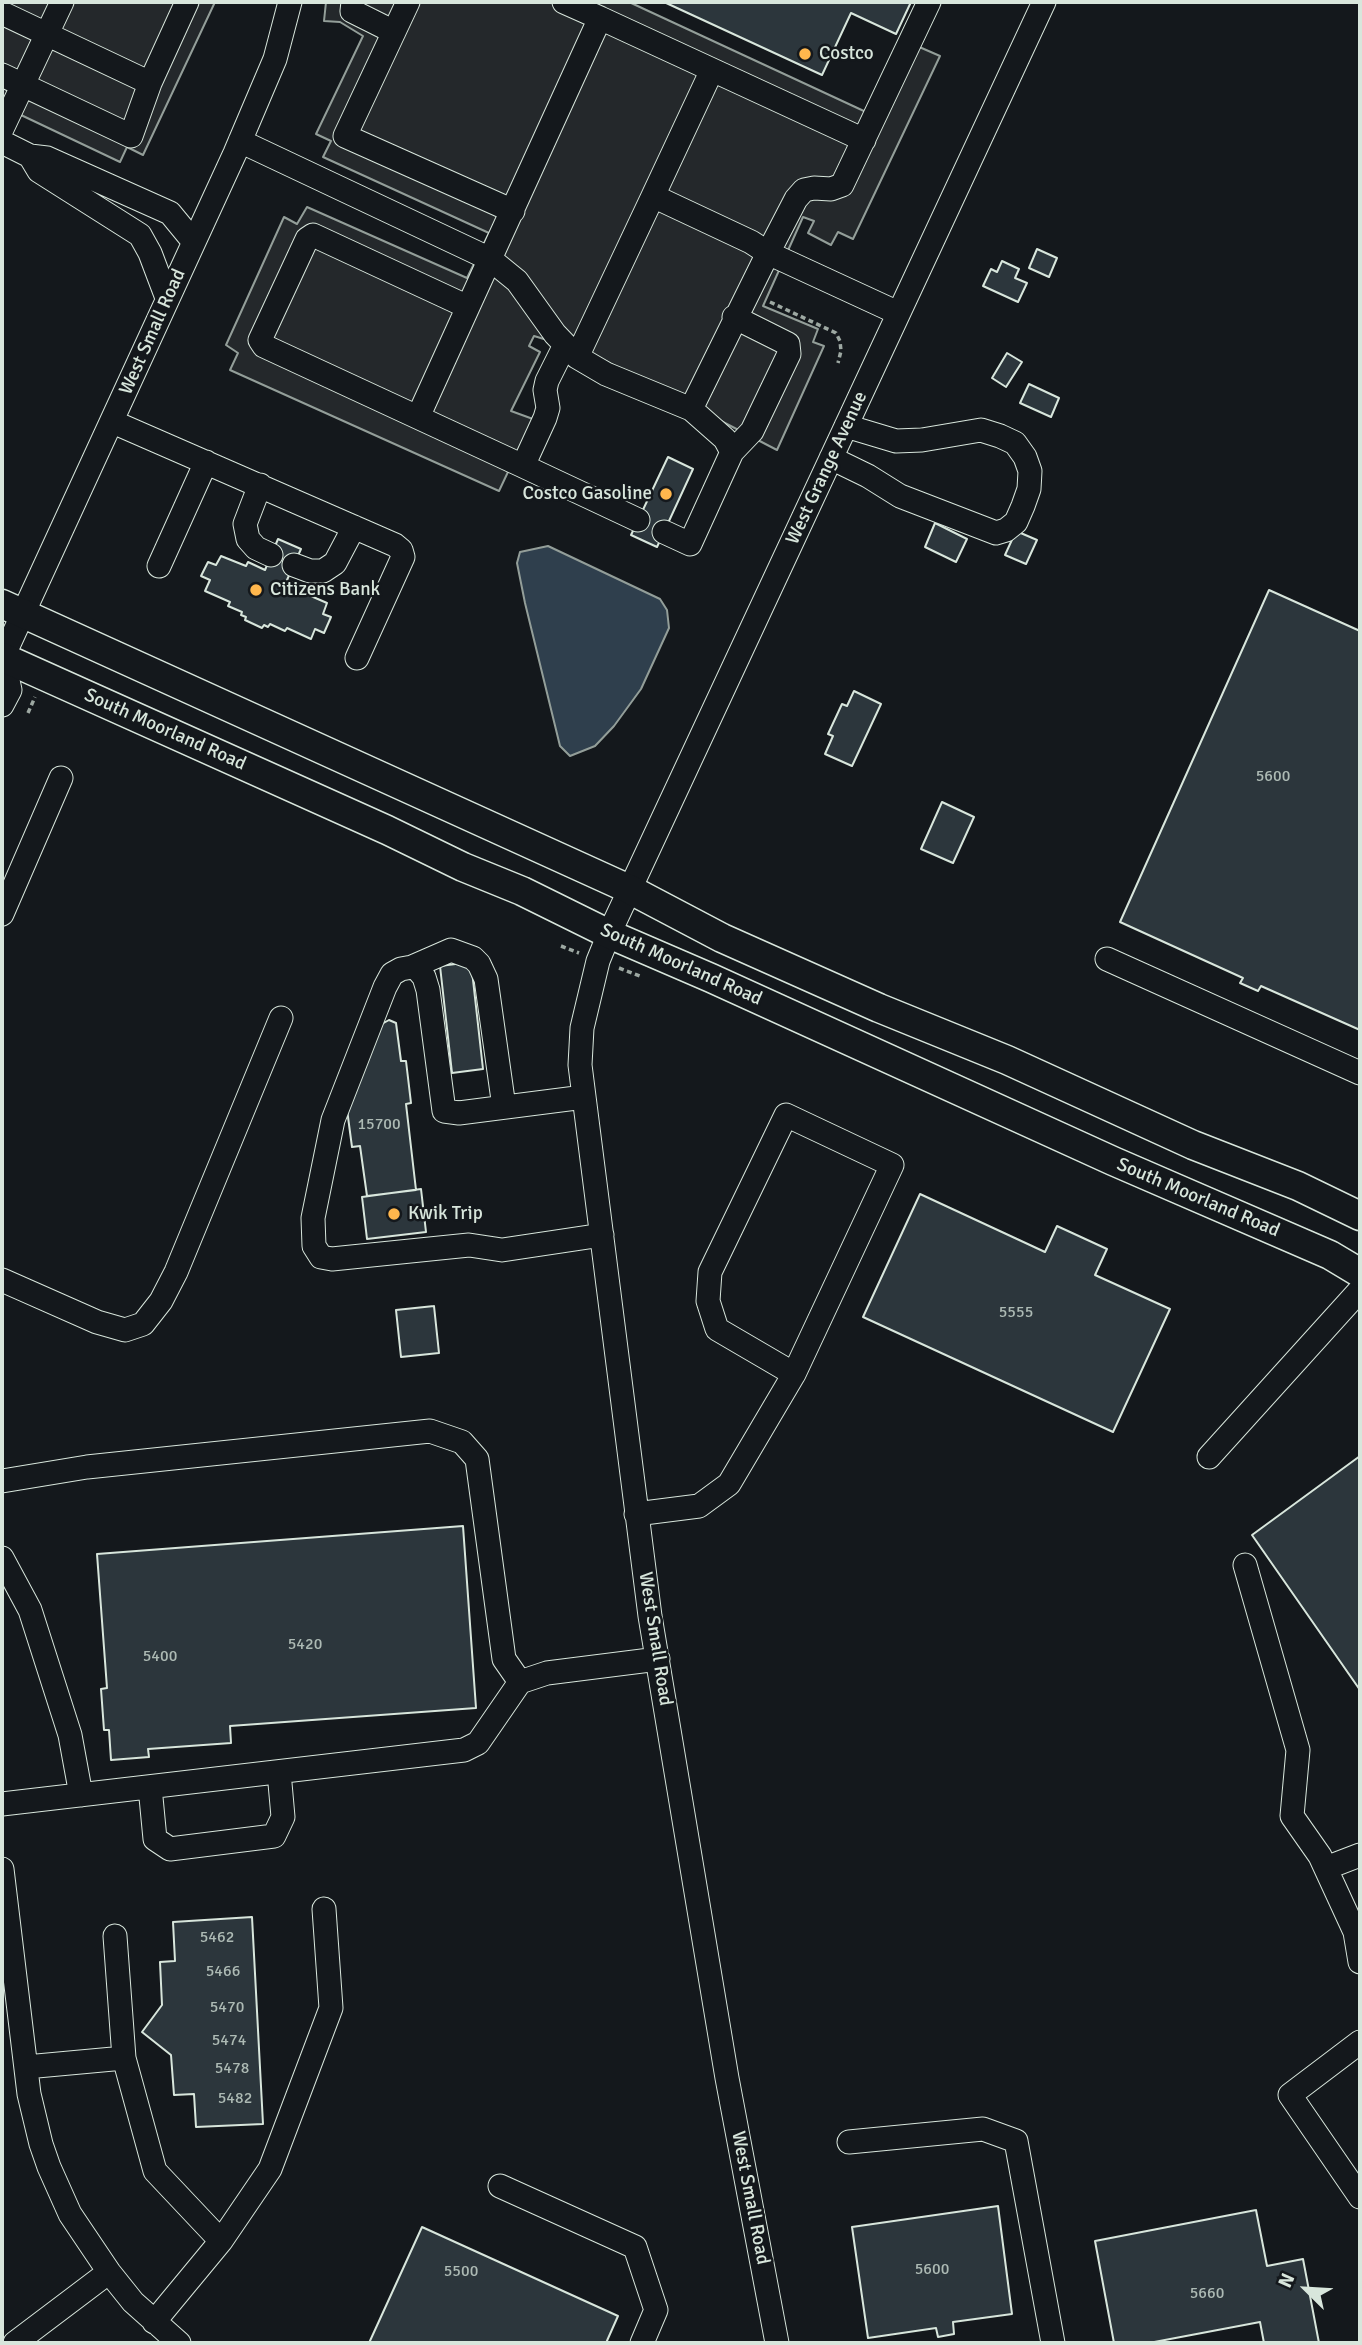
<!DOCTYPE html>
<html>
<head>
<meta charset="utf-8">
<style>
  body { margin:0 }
  #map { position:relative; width:1362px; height:2345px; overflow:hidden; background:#14181c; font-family:Signika,sans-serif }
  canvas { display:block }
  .frame { position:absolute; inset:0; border:4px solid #d8e6dc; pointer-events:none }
  .north { position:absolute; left:1271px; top:2254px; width:70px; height:70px; -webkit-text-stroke:5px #14181c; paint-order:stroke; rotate:294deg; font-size:19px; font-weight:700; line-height:28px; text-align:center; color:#d8e6dc }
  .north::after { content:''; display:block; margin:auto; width:24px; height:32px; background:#d8e6dc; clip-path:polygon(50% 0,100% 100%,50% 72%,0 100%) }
</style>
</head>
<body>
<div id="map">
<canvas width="1362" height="2345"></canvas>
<div class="frame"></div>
<div class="north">N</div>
</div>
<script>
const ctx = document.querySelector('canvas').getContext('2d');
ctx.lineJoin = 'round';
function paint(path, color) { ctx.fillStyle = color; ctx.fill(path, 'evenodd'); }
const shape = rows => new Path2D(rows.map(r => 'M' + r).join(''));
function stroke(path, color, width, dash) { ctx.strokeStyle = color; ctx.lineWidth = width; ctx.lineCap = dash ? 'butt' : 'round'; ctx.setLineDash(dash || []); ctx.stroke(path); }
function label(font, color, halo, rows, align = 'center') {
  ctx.font = font + ' Signika,sans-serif'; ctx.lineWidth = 5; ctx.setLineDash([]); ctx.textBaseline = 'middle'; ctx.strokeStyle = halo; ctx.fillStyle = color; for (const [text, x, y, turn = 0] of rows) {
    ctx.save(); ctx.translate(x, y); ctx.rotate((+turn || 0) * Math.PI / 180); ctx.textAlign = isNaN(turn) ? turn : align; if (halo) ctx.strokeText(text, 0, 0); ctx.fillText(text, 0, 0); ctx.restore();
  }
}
const parking = shape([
  [2,2,215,2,143,155,127,147,120,162,2,106,2,2],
  [326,2,629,2,866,112,901,39,940,56,853,239,838,232,831,245,808,233,814,221,803,217,763,306,818,329,813,342,824,346,777,450,590,353,534,336,529,346,540,352,511,411,533,419,499,491,230,370,238,353,226,345,284,217,297,224,307,207,467,278,489,233,323,157,331,141,316,134,363,36,340,22,324,21,326,2]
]);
const water = shape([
  [548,546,660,599,667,610,669,628,641,689,614,726,595,746,570,756,560,746,525,603,517,563,520,552,548,546]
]);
const building = shape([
  [664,2,911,2,896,34,851,13,822,75,664,2],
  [1037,249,1057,258,1049,277,1029,268,1037,249],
  [1002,261,1019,269,1015,278,1027,283,1018,302,983,286,991,269,997,272,1002,261],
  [1007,353,1022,362,1006,387,992,378,1007,353],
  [1029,384,1059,398,1051,417,1020,403,1029,384],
  [668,457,693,469,657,547,631,535,668,457],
  [935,523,967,539,956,562,925,547,935,523],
  [1016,531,1037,540,1026,564,1005,555,1016,531],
  [278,539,301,549,287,580,306,588,304,593,327,603,323,614,331,617,324,633,315,629,311,639,287,628,285,631,270,624,268,627,264,625,262,628,245,620,246,617,241,615,242,612,228,606,230,602,205,591,210,580,201,576,208,562,216,565,221,556,246,566,248,562,265,570,278,539],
  [1269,590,1360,631,1360,1030,1261,986,1258,991,1240,983,1243,978,1120,922,1269,590],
  [854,691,881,704,852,766,825,754,833,736,828,734,842,704,847,706,854,691],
  [942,802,974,817,953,863,921,849,942,802],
  [471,962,483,1069,452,1073,440,966,471,962],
  [389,1020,396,1023,401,1061,406,1061,411,1103,406,1104,416,1190,367,1196,360,1146,352,1147,346,1102,380,1025,389,1020],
  [421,1189,426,1232,367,1239,362,1197,421,1189],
  [920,1194,1045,1252,1057,1226,1107,1249,1095,1275,1170,1309,1113,1432,863,1317,920,1194],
  [434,1306,439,1353,401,1357,396,1310,434,1306],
  [1360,1456,1360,1690,1252,1535,1360,1456],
  [463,1526,476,1708,230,1726,231,1743,148,1749,149,1757,111,1760,109,1730,104,1730,101,1689,107,1688,97,1554,463,1526],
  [252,1917,263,2124,196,2127,194,2094,174,2095,171,2055,142,2032,162,2005,160,1962,175,1961,173,1922,252,1917],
  [998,2206,1012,2314,953,2322,954,2334,938,2337,936,2328,868,2338,852,2227,998,2206],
  [1256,2210,1267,2266,1303,2259,1319,2343,1264,2343,1260,2322,1149,2343,1114,2343,1095,2241,1256,2210],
  [422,2227,618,2316,606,2343,369,2343,422,2227]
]);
const path = shape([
  [770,302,836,333,840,341,841,351,838,363],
  [28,713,35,697],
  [561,946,579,953],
  [619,968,640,976]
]);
const minor = shape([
  [353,2,352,11,394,32],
  [408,2,345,136,513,211],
  [564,2,600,18,468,307,313,235,307,239,260,340,264,346,523,466,545,418,548,408,545,390,547,381,565,345],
  [2,13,150,83,187,2],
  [600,18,864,140],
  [2,75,131,136,150,83],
  [2,129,62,2],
  [240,141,490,259,517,281,555,334,577,357,606,374,691,409,768,253,898,313],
  [2,142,30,156,47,158,170,213,193,241],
  [30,156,39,171,140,235,150,253,167,298],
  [653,196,712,70],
  [577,357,653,196,751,242,768,253,796,199,804,190,814,188,831,189,842,185,929,2],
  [691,409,725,439,732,452],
  [418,417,468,307],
  [113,422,395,545,401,550,403,557,357,658],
  [831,458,868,476,900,496,996,533,1006,530,1016,522,1023,506,1029,489,1030,471,1025,457,1015,443,1000,436,981,430,922,440,896,441,846,426],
  [523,466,638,520],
  [260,485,245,524,248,539,256,548,271,555],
  [664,532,690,544,732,452,752,431,789,354,788,344,734,317],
  [294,565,310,571,323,571,335,563,354,527],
  [159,566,206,462],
  [3,657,235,153,275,59,290,2],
  [2,705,10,690,3,657],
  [2,914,61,778],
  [1107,959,1360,1073],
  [412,967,451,950,473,958,479,964,486,979,504,1107],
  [584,1097,459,1113,444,1111,428,990,424,977,418,970,412,967,401,969,392,974,385,987,333,1120,313,1218,314,1246,321,1257,332,1259,469,1245,502,1250,602,1235],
  [2,1280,97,1322,125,1330,143,1324,161,1301,176,1272,281,1018],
  [1209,1457,1360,1290],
  [2,1481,87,1467,430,1431,462,1442,477,1459,504,1659,520,1682],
  [636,1514,699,1506,729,1484,794,1374,717,1329,708,1301,710,1272,786,1115,892,1165,794,1374],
  [2,1558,30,1610,70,1735,81,1795],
  [1245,1565,1298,1750,1292,1816,1320,1856,1355,1932,1360,1962],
  [150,1787,155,1839,170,1849,274,1836,283,1817,279,1772],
  [2,1804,464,1750,478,1743,520,1682,547,1673,658,1659],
  [1326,1868,1360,1855],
  [2,1869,29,2094,41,2144,49,2167,70,2214,109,2272,133,2302,179,2343],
  [115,1936,124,2058],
  [1360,2042,1290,2095,1360,2197],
  [26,2067,124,2058,155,2171,221,2241,154,2322],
  [849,2142,983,2129,1016,2141,1053,2343],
  [500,2186,635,2247,656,2310,642,2343],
  [221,2241,270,2169,331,2008,324,1909],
  [15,2343,109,2272],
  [777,2343,727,2078,650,1616,580,1065,582,1028,598,961,609,934,1044,2]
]);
const major = shape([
  [2,604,629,889,722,938,879,1008,1007,1060,1193,1145,1298,1186,1360,1216],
  [2,657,387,830,463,867,522,891,609,934,711,978,1113,1161,1330,1255,1360,1273]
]);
const markers = [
  [805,54,7,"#ffb74d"],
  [666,494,7,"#ffb74d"],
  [256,590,7,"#ffb74d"],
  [394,1214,7,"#ffb74d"]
];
const numberNames = [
  ["5600",1273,777],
  ["15700",379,1125],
  ["5555",1016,1313],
  ["5420",305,1645],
  ["5400",160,1657],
  ["5462",217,1938],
  ["5466",223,1972],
  ["5470",227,2008],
  ["5474",229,2041],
  ["5478",232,2069],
  ["5482",235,2099],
  ["5600",932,2270],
  ["5500",461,2272],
  ["5660",1207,2294]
];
const poiNames = [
  ["Costco",819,54],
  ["Costco Gasoline",652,494,"right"],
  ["Citizens Bank",270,590],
  ["Kwik Trip",408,1214]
];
const streetNames = [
  ["West Small Road",153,332,-66],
  ["West Grange Avenue",827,468,-65],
  ["South Moorland Road",165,730,24],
  ["South Moorland Road",681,965,24],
  ["South Moorland Road",1198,1198,23],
  ["West Small Road",655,1639,81],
  ["West Small Road",750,2198,79]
];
paint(parking, '#24282b');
stroke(parking, '#939e99', 2);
paint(water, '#2f3f4d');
stroke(water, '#939e99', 2);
paint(building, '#2c363c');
stroke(building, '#d8e6dc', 2);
stroke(minor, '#d8e6dc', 25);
stroke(major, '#d8e6dc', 31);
stroke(path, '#9da8a2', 3.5, [5, 3.5]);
stroke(minor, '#14181c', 23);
stroke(major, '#14181c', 28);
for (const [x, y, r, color] of markers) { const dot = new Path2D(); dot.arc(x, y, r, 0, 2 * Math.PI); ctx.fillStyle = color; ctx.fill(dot); stroke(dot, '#14181c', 2.5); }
label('16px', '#adbab4', null, numberNames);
label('19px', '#d8e6dc', '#14181c', poiNames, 'left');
label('19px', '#d8e6dc', '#14181c', streetNames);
</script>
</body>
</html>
